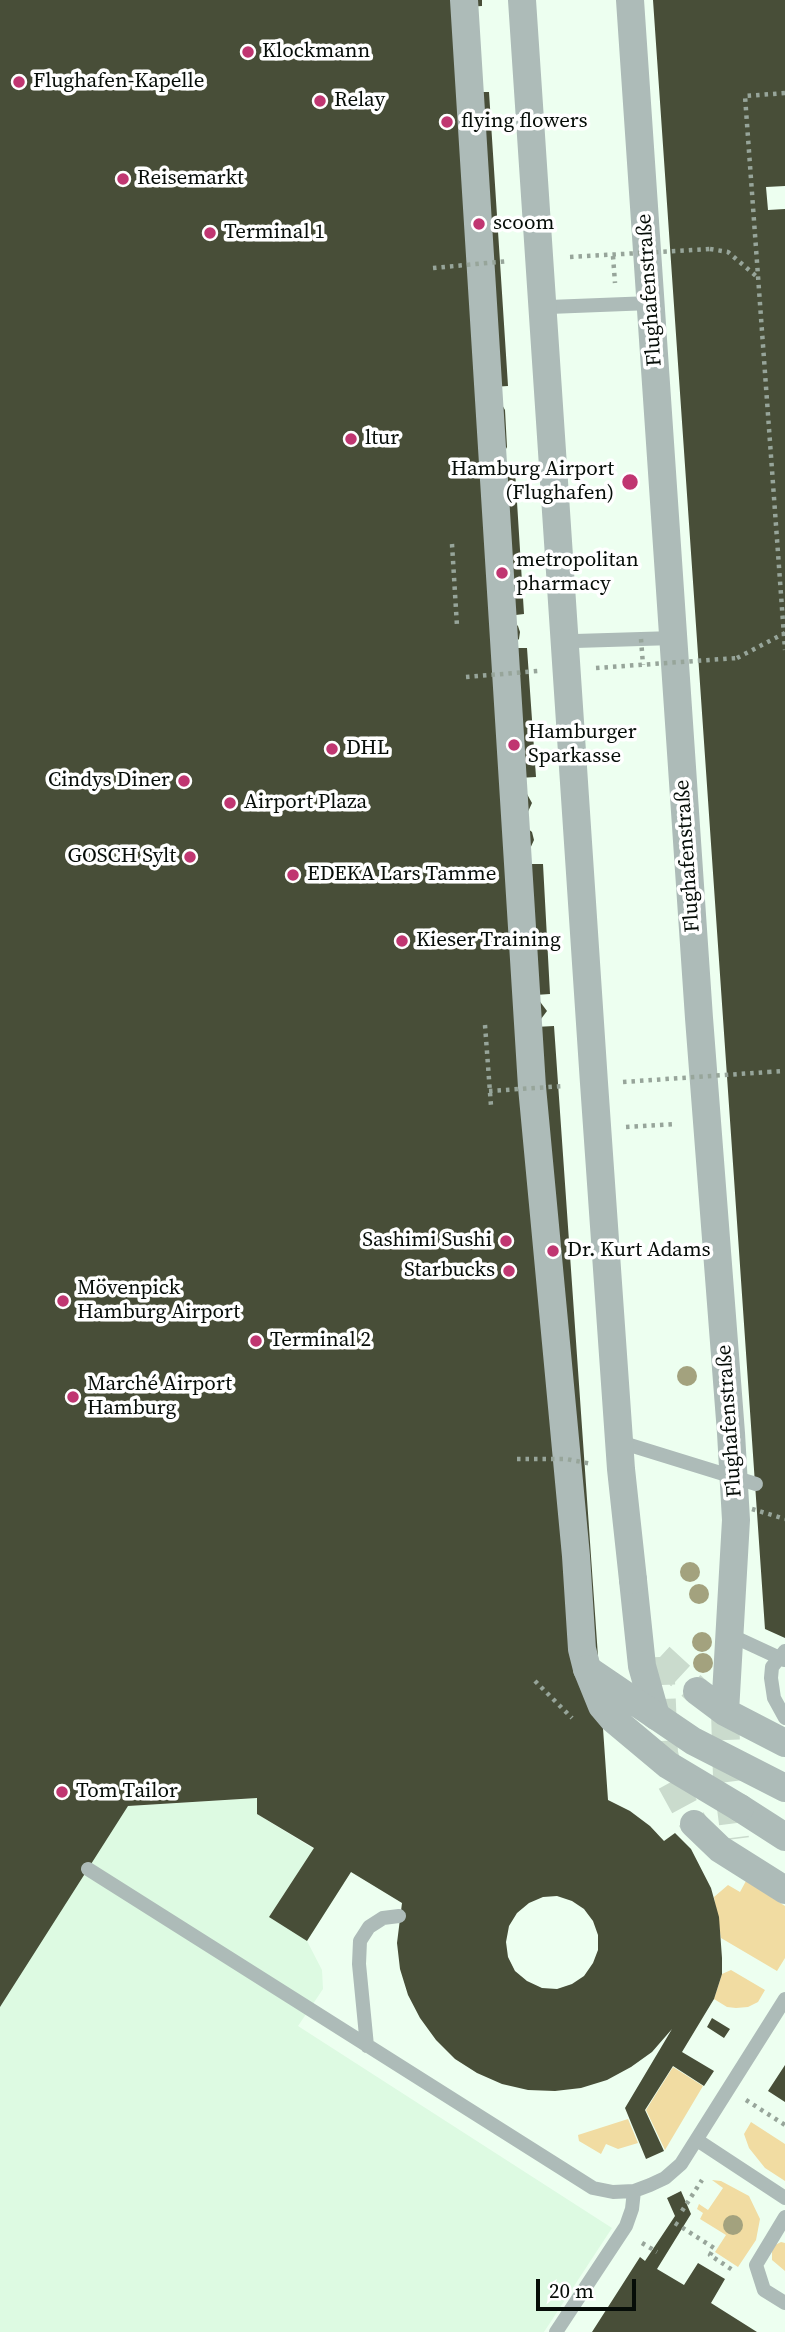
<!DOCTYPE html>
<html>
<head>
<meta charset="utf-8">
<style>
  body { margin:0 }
  #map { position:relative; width:785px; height:2332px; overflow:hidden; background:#edfff0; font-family:"Source Serif 4",serif }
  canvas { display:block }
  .scale { position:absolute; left:536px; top:2279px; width:100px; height:32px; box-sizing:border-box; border:4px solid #060d08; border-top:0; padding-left:9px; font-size:21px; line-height:24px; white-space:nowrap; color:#060d08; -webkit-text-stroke:5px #fff; paint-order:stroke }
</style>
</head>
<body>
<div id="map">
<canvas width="785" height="2332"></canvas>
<div class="scale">20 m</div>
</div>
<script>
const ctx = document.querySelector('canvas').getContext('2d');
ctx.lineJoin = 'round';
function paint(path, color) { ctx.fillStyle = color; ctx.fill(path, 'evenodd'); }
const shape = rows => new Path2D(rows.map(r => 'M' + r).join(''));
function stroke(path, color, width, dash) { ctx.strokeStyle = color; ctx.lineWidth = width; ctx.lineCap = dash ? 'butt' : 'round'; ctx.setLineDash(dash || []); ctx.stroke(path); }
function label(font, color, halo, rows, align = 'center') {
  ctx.font = font + ' "Source Serif 4",serif'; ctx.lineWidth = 7; ctx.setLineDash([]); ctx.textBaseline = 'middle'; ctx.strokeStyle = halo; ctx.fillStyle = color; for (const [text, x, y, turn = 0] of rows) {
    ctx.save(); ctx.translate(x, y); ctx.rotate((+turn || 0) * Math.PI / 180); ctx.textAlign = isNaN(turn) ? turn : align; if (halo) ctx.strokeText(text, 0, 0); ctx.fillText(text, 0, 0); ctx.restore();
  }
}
const built = shape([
  [0,0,128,1806,257,1798,257,1814,351,1872,307,1941,322,1970,323,1989,298,2026,612,2228,544,2332,0,2332]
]);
const green = shape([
  [746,1881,785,1906,785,1958,777,1971,721,1938,714,1897,728,1885,740,1892],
  [731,1970,765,1990,758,2002,748,2007,736,2008,727,2007,714,1999,722,1974],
  [673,2067,703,2086,665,2150,646,2110],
  [628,2119,638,2143,618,2149,606,2144,601,2154,579,2141,578,2135],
  [751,2122,785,2144,785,2181,765,2168,749,2148,744,2134],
  [712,2180,721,2181,749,2196,760,2219,756,2240,738,2267,715,2252,726,2235,700,2219,703,2213,697,2209,699,2204,708,2210,723,2188],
  [781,2242,785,2243,785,2271,772,2260,772,2251,775,2245]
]);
const building = shape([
  [0,0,482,0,482,6,464,7,469,92,489,92,508,386,492,387,505,410,507,447,495,470,515,470,524,614,507,616,518,626,520,632,519,639,509,648,527,648,536,777,518,778,532,803,526,816,527,828,532,832,534,840,523,864,543,864,550,994,535,995,547,1011,535,1027,554,1026,608,1800,630,1811,650,1826,664,1841,675,1833,691,1849,711,1888,719,1917,722,1958,722,1974,714,1999,682,2052,714,2071,704,2086,673,2066,645,2110,664,2151,646,2159,625,2108,672,2029,652,2052,631,2067,607,2080,581,2088,555,2091,528,2090,502,2084,477,2073,455,2059,436,2040,420,2018,408,1995,400,1969,397,1943,402,1903,351,1872,307,1941,269,1917,314,1848,257,1814,257,1798,128,1806,0,2007],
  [557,1896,572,1901,584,1909,593,1921,598,1935,598,1950,593,1963,584,1976,572,1984,557,1989,542,1988,527,1981,515,1971,508,1957,506,1942,509,1926,517,1913,529,1903,543,1897],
  [653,0,785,0,785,186,766,187,768,210,785,209,785,1638,765,1629],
  [712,2018,730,2029,724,2038,707,2027],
  [785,2065,785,2102,768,2091],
  [681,2191,691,2214,657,2269,684,2285,698,2263,725,2279,711,2303,757,2332,592,2332,640,2257,645,2261,675,2216,667,2198]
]);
const streetTunnel = shape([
  [660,1657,664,1753,671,1782,694,1824],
  [660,1657,697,1691],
  [725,1712,727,1777,735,1839]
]);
const path = shape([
  [785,93,745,96,785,650],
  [710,249,728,252,756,276],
  [613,256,615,283],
  [452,544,457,626],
  [737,658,785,633],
  [485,1025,491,1106],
  [768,1072,785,1071],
  [626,1127,676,1124],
  [746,2100,785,2125],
  [682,2211,702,2180],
  [675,2223,714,2248,710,2255,734,2271],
  [642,2243,657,2252]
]);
const lane = shape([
  [549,307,651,303],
  [575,641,674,638],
  [728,1634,784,1660],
  [785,1651,772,1667,771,1678,774,1698,785,1718],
  [88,1869,593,2188,613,2192,634,2191,650,2185,665,2178,681,2164,785,1999],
  [367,2046,359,1964,360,1941,369,1927,383,1918,399,1916],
  [697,2140,785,2198],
  [785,2217,756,2265,764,2290,785,2303],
  [556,2332,626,2226,632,2209,634,2191]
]);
const street = shape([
  [464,0,532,1087,576,1556,582,1649,587,1669],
  [630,0,699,1018,731,1433,736,1520,725,1712],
  [633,1580,642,1666,656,1716],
  [697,1691,725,1712,785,1743],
  [740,1808,785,1837],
  [694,1824,720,1849,785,1890]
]);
const pathBridge = shape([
  [570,257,710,249],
  [433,268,509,261],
  [641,639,643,665],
  [596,668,737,658],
  [466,677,538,671],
  [623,1082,768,1072],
  [489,1091,565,1086],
  [517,1459,566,1459,592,1464],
  [752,1509,785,1519],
  [535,1681,572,1718]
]);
const laneBridge = shape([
  [620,1442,756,1484]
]);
const streetBridge = shape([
  [522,0,594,1083,621,1469,633,1580],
  [587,1669,693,1741,785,1788],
  [587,1669,602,1706,613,1719,668,1765,740,1808]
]);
const trees = [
  [687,1376],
  [690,1572],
  [699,1594],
  [702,1642],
  [703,1663],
  [733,2225]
];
const markers = [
  [248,52,7,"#c03671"],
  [19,82,7,"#c03671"],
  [320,101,7,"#c03671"],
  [447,122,7,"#c03671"],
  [123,179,7,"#c03671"],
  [479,224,7,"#c03671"],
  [210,233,7,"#c03671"],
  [351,439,7,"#c03671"],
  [630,482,9,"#c03671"],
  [502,573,7,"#c03671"],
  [514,745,7,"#c03671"],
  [332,749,7,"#c03671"],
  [184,781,7,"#c03671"],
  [230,803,7,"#c03671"],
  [190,857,7,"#c03671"],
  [293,875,7,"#c03671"],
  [402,941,7,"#c03671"],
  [506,1241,7,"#c03671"],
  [553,1251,7,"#c03671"],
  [509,1271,7,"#c03671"],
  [63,1301,7,"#c03671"],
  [256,1341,7,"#c03671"],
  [73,1397,7,"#c03671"],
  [62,1792,7,"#c03671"]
];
const poiNames = [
  ["Klockmann",262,52],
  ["Flughafen-Kapelle",33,82],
  ["Relay",334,101],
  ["flying flowers",461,122],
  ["Reisemarkt",137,179],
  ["scoom",493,224],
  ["Terminal 1",224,233],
  ["ltur",365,439],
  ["Hamburg Airport",614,470,"right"],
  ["(Flughafen)",614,494,"right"],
  ["metropolitan",516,561],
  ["pharmacy",516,585],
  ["Hamburger",528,733],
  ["Sparkasse",528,757],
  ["DHL",346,749],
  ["Cindys Diner",170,781,"right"],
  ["Airport Plaza",244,803],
  ["GOSCH Sylt",176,857,"right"],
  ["EDEKA Lars Tamme",307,875],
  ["Kieser Training",416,941],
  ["Sashimi Sushi",492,1241,"right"],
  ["Dr. Kurt Adams",567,1251],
  ["Starbucks",495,1271,"right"],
  ["Mövenpick",77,1289],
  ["Hamburg Airport",77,1313],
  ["Terminal 2",270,1341],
  ["Marché Airport",87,1385],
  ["Hamburg",87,1409],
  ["Tom Tailor",76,1792]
];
const streetNames = [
  ["Flughafenstraße",650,290,-94],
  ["Flughafenstraße",688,856,-94],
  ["Flughafenstraße",730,1421,-94]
];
paint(built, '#ddfae2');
paint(green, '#f1dca2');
paint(building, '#484e38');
stroke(streetTunnel, '#cadbcd', 28, [28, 14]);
stroke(path, '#97a59a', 4.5, [3.5, 5]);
stroke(lane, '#adbbb8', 14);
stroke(street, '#adbbb8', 28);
stroke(pathBridge, '#97a59a', 4.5, [3.5, 5]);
stroke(laneBridge, '#adbbb8', 14);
stroke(streetBridge, '#adbbb8', 28);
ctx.fillStyle = '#a3a27e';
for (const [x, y] of trees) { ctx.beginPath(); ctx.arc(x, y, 10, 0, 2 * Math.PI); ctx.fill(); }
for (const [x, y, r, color] of markers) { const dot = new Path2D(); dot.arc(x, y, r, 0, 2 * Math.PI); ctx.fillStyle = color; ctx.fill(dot); stroke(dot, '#fff', 2.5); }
label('21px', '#060d08', '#fff', poiNames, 'left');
label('21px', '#060d08', '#fff', streetNames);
</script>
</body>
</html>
